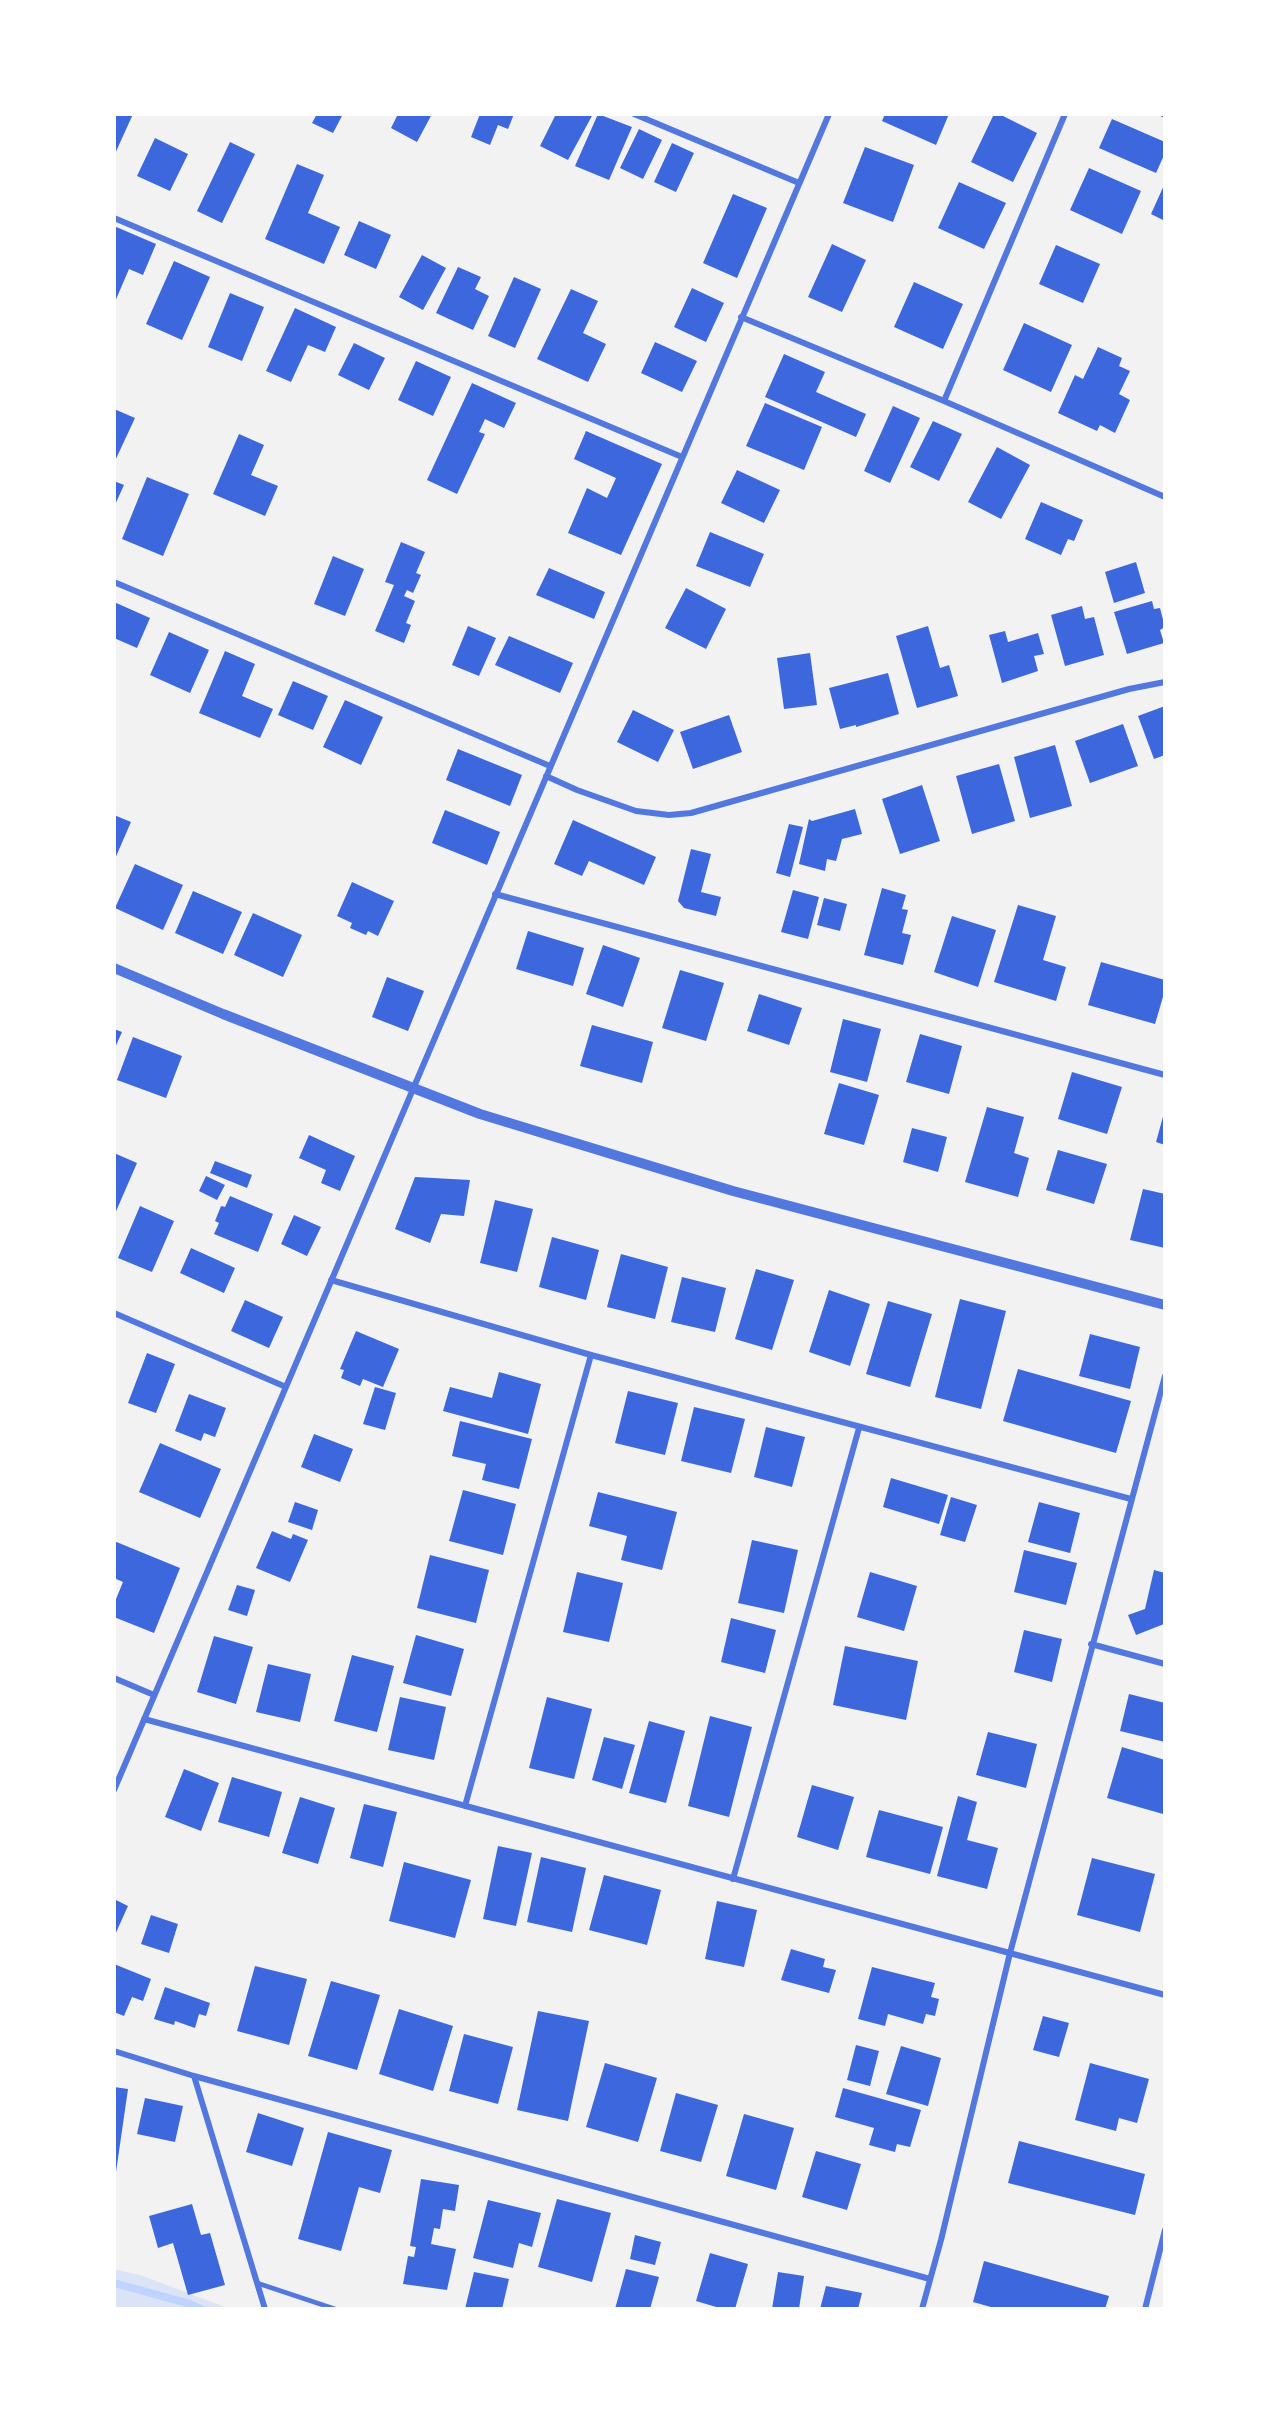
<!DOCTYPE html>
<html>
<head>
<meta charset="utf-8">
<style>
  body { margin:0 }
  #map { position:relative; width:1279px; height:2423px; overflow:hidden; background:#f2f2f2; font-family:Rubik,sans-serif }
  canvas { display:block }
  .frame { position:absolute; inset:0; border:116px solid #fff; pointer-events:none }
</style>
</head>
<body>
<div id="map">
<canvas width="1279" height="2423"></canvas>
<div class="frame"></div>
</div>
<script>
const ctx = document.querySelector('canvas').getContext('2d');
ctx.lineJoin = 'round';
function paint(path, color) { ctx.fillStyle = color; ctx.fill(path, 'evenodd'); }
const shape = rows => new Path2D(rows.map(r => 'M' + r).join(''));
function stroke(path, color, width, dash) { ctx.strokeStyle = color; ctx.lineWidth = width; ctx.lineCap = dash ? 'butt' : 'round'; ctx.setLineDash(dash || []); ctx.stroke(path); }
const green = shape([
  [114,2269,143,2276,230,2309,114,2309]
]);
const stream = shape([
  [114,2283,187,2303,201,2309]
]);
const building = shape([
  [114,114,133,114,114,156],
  [317,114,343,114,333,133,312,123],
  [398,114,432,114,417,142,391,128],
  [480,114,514,114,508,129,498,125,490,145,471,137],
  [556,114,593,114,568,160,540,146],
  [598,114,632,127,609,180,575,166],
  [885,114,949,114,936,145,882,121],
  [994,114,999,114,1037,133,1013,182,971,162],
  [1112,119,1165,142,1165,153,1156,173,1099,148],
  [639,129,662,140,643,179,620,168],
  [155,138,188,154,170,191,137,176],
  [230,142,255,154,222,223,197,211],
  [672,143,694,153,676,192,654,182],
  [865,147,914,165,893,222,843,203],
  [297,164,324,175,308,213,340,227,324,264,265,239],
  [1089,168,1141,191,1122,234,1070,210],
  [959,182,1006,203,984,249,938,228],
  [1165,183,1165,221,1151,214],
  [733,194,767,208,737,278,703,263],
  [359,221,391,235,376,269,344,255],
  [114,226,156,244,143,275,129,269,114,304],
  [832,244,866,260,842,312,808,297],
  [1056,245,1100,264,1083,303,1039,284],
  [422,255,446,268,423,310,399,297],
  [174,261,210,277,182,340,146,324],
  [458,267,481,277,475,289,489,296,473,330,436,313],
  [514,277,541,289,515,348,488,336],
  [914,282,963,304,943,349,894,327],
  [692,288,724,303,706,342,674,327],
  [571,289,598,301,583,333,606,344,588,382,537,359],
  [230,293,264,307,242,361,208,347],
  [295,308,336,327,325,352,308,345,291,382,266,371],
  [1024,323,1072,345,1051,392,1003,370],
  [655,342,697,361,682,392,641,373],
  [354,343,385,358,369,390,338,375],
  [1098,347,1122,358,1119,366,1130,371,1119,394,1130,400,1115,433,1100,425,1097,431,1058,413,1075,375,1083,379],
  [784,354,825,372,816,392,866,414,856,437,765,397],
  [416,361,451,377,433,416,398,400],
  [472,383,516,403,504,428,485,419,479,432,485,434,457,494,427,480],
  [765,403,822,427,804,470,746,446],
  [893,406,920,418,890,483,864,471],
  [114,409,135,418,114,463],
  [933,421,962,434,939,481,910,467],
  [586,431,662,464,621,555,568,533,587,488,607,498,616,478,574,459],
  [239,434,264,445,251,475,278,486,265,516,213,494],
  [997,447,1030,465,1001,519,968,502],
  [737,470,780,490,764,523,721,503],
  [147,477,189,494,163,556,122,539],
  [114,481,124,485,114,507],
  [1041,502,1083,520,1074,541,1068,539,1061,555,1025,539],
  [710,532,764,554,750,587,696,566],
  [401,542,425,552,416,573,421,575,413,593,407,590,404,596,415,601,406,623,411,625,404,643,375,631,394,585,385,582],
  [333,556,364,569,345,616,314,604],
  [1136,562,1145,593,1114,603,1105,572],
  [549,568,605,592,594,619,536,595],
  [686,588,726,609,706,649,665,628],
  [1152,601,1154,609,1160,608,1165,627,1160,630,1164,643,1127,654,1114,612],
  [114,602,150,618,137,648,114,638],
  [1082,606,1085,619,1094,617,1104,655,1065,666,1051,615],
  [468,626,496,638,479,676,452,665],
  [928,626,940,668,949,665,958,696,917,708,896,636],
  [1005,631,1008,642,1038,633,1044,654,1034,656,1038,671,1002,683,989,635],
  [169,632,209,650,190,693,150,675],
  [509,636,573,663,560,693,495,665],
  [225,651,255,664,242,696,273,709,260,738,199,713],
  [810,653,817,705,784,709,777,658],
  [888,673,899,714,856,727,856,725,840,729,829,688],
  [293,681,328,696,313,730,278,715],
  [345,700,383,717,361,765,323,747],
  [1165,706,1165,755,1154,759,1138,716],
  [633,710,674,730,658,762,617,742],
  [729,715,742,752,693,769,680,732],
  [1123,724,1138,766,1090,783,1075,741],
  [1055,745,1072,806,1030,818,1014,757],
  [458,749,522,775,510,806,446,780],
  [999,764,1015,821,972,834,956,776],
  [922,785,940,841,900,854,882,799],
  [855,809,862,834,842,839,836,861,827,859,825,871,799,864,809,819,812,821],
  [445,810,500,832,487,865,432,843],
  [114,815,131,822,114,861],
  [573,820,656,857,644,885,589,861,582,876,554,864],
  [789,824,803,827,790,877,776,873],
  [691,849,711,854,701,892,721,897,716,916,684,908,678,901],
  [135,864,183,885,163,930,115,908],
  [352,882,394,901,378,936,368,931,366,935,350,928,352,923,337,916],
  [882,888,906,895,902,909,908,910,902,933,911,935,903,965,864,955],
  [793,890,819,897,808,939,781,932],
  [193,891,242,912,223,954,175,933],
  [824,898,847,904,840,931,817,925],
  [1018,905,1056,916,1043,960,1066,967,1056,1001,994,982],
  [253,913,302,935,283,977,234,955],
  [952,916,996,930,978,987,934,972],
  [528,931,584,948,573,986,516,969],
  [603,945,640,958,623,1007,586,994],
  [1101,962,1165,980,1165,990,1155,1024,1088,1005],
  [680,970,724,983,706,1041,662,1028],
  [387,977,424,991,408,1031,372,1017],
  [759,994,802,1008,789,1045,747,1031],
  [843,1019,881,1029,867,1082,830,1072],
  [592,1025,653,1042,642,1083,580,1066],
  [114,1029,122,1032,114,1050],
  [920,1034,962,1046,949,1094,906,1082],
  [133,1037,182,1056,166,1098,117,1080],
  [1072,1072,1122,1087,1107,1134,1058,1119],
  [839,1083,879,1095,864,1145,824,1134],
  [987,1107,1024,1117,1014,1153,1029,1158,1018,1197,965,1182],
  [1164,1113,1165,1113,1165,1145,1156,1142],
  [912,1128,947,1137,938,1172,903,1162],
  [309,1135,355,1156,340,1191,321,1183,326,1170,299,1158],
  [1058,1150,1107,1164,1094,1204,1046,1190],
  [114,1153,137,1163,114,1216],
  [215,1161,252,1175,247,1188,210,1173],
  [206,1176,225,1185,217,1200,199,1191],
  [415,1177,470,1180,464,1216,441,1214,430,1243,395,1229],
  [1143,1189,1165,1194,1165,1248,1130,1240],
  [230,1196,273,1214,258,1252,214,1234,219,1223,215,1221,221,1206,225,1207],
  [495,1200,533,1209,517,1272,480,1263],
  [140,1206,174,1221,152,1272,118,1258],
  [294,1215,321,1227,307,1256,281,1244],
  [552,1237,599,1250,586,1300,539,1287],
  [191,1248,235,1268,224,1293,180,1273],
  [621,1254,668,1267,655,1319,607,1307],
  [756,1269,794,1280,772,1350,735,1339],
  [682,1277,726,1288,715,1332,671,1322],
  [829,1290,870,1304,850,1366,809,1352],
  [960,1299,1006,1311,981,1409,935,1397],
  [245,1300,283,1317,269,1348,231,1331],
  [888,1301,932,1314,910,1387,866,1374],
  [356,1331,399,1349,383,1387,363,1379,360,1386,341,1378,344,1370,340,1369],
  [1090,1334,1140,1347,1130,1389,1079,1376],
  [147,1353,175,1364,156,1413,128,1403],
  [1018,1369,1131,1401,1116,1453,1003,1421],
  [499,1372,541,1384,528,1434,443,1411,450,1387,492,1398],
  [375,1387,396,1393,385,1430,363,1424],
  [628,1391,678,1403,665,1455,615,1443],
  [189,1394,226,1408,215,1437,204,1433,201,1441,175,1431],
  [694,1407,745,1419,731,1473,681,1461],
  [460,1421,532,1439,519,1489,482,1480,486,1464,452,1456],
  [766,1427,805,1437,792,1487,754,1477],
  [314,1434,353,1449,340,1482,301,1467],
  [160,1443,221,1469,200,1518,139,1492],
  [891,1478,948,1495,939,1524,883,1507],
  [463,1490,516,1504,503,1555,449,1541],
  [598,1492,677,1512,662,1570,621,1560,627,1536,589,1526],
  [951,1497,977,1505,965,1542,940,1535],
  [295,1502,318,1510,312,1530,288,1522],
  [1039,1502,1080,1513,1070,1553,1028,1542],
  [272,1531,291,1539,293,1534,308,1540,290,1582,256,1568],
  [752,1540,798,1550,784,1613,738,1603],
  [114,1541,180,1568,154,1633,114,1617,114,1604,123,1582,114,1578],
  [1024,1550,1077,1563,1066,1605,1014,1592],
  [430,1555,489,1570,476,1623,417,1608],
  [1154,1570,1165,1573,1164,1624,1136,1635,1128,1615,1145,1609],
  [577,1572,623,1583,609,1642,563,1632],
  [870,1572,917,1586,904,1631,857,1617],
  [237,1585,255,1590,247,1616,228,1610],
  [731,1618,776,1630,765,1673,721,1662],
  [1024,1630,1062,1639,1052,1682,1014,1672],
  [416,1635,464,1649,451,1696,403,1683],
  [214,1636,253,1647,236,1704,197,1692],
  [845,1646,918,1661,906,1720,833,1705],
  [352,1655,394,1666,377,1732,334,1721],
  [268,1664,311,1674,300,1722,256,1712],
  [1129,1694,1165,1703,1165,1742,1120,1731],
  [400,1697,446,1707,434,1760,388,1750],
  [547,1697,592,1709,574,1779,529,1768],
  [710,1716,752,1727,729,1817,688,1806],
  [649,1721,685,1731,666,1803,629,1793],
  [988,1732,1037,1744,1026,1788,976,1775],
  [604,1737,635,1745,622,1789,592,1780],
  [1122,1747,1165,1760,1163,1814,1107,1798],
  [184,1769,219,1783,201,1831,165,1817],
  [232,1777,282,1792,269,1837,218,1822],
  [812,1785,854,1797,838,1850,797,1837],
  [958,1796,977,1802,967,1840,998,1848,987,1889,937,1876],
  [300,1797,335,1808,318,1864,282,1853],
  [364,1804,397,1812,383,1867,350,1858],
  [879,1810,943,1827,930,1874,866,1857],
  [498,1846,532,1853,516,1926,483,1919],
  [541,1857,586,1868,572,1932,527,1922],
  [1092,1858,1155,1874,1140,1932,1077,1915],
  [404,1862,471,1880,455,1938,389,1921],
  [604,1875,661,1890,647,1945,589,1930],
  [114,1899,128,1906,114,1937],
  [717,1901,757,1910,744,1967,705,1959],
  [151,1915,178,1924,169,1953,141,1944],
  [791,1949,825,1959,823,1967,836,1970,829,1993,781,1980],
  [114,1964,151,1979,143,2001,132,1997,124,2016,114,2012],
  [255,1966,307,1979,289,2045,237,2031],
  [872,1967,935,1983,931,1997,939,1999,935,2016,926,2014,923,2024,888,2014,885,2026,858,2019],
  [331,1981,380,1995,357,2070,308,2056],
  [165,1987,210,2003,206,2016,199,2014,195,2028,175,2021,174,2025,154,2019],
  [399,2009,453,2026,433,2091,379,2074],
  [538,2011,589,2021,568,2121,517,2110],
  [1043,2016,1069,2023,1059,2057,1033,2050],
  [464,2034,513,2047,498,2104,449,2091],
  [856,2045,879,2051,870,2086,847,2080],
  [901,2046,941,2058,928,2106,886,2094],
  [605,2063,657,2078,638,2142,586,2127],
  [1090,2063,1149,2079,1137,2123,1119,2118,1116,2131,1075,2120],
  [114,2087,128,2089,116,2172,114,2172],
  [843,2088,921,2110,910,2147,897,2144,895,2152,869,2145,874,2128,835,2117],
  [676,2093,718,2105,701,2162,660,2151],
  [145,2098,183,2106,175,2142,137,2134],
  [258,2113,304,2128,292,2166,246,2152],
  [744,2114,794,2128,776,2190,726,2176],
  [328,2132,392,2150,380,2193,359,2187,341,2251,298,2239],
  [1019,2141,1145,2174,1135,2215,1008,2183],
  [816,2151,861,2164,847,2210,802,2197],
  [421,2179,459,2185,455,2211,443,2209,440,2229,434,2228,431,2244,456,2249,447,2290,403,2284,408,2256,414,2257,416,2247,410,2246],
  [557,2199,611,2213,592,2282,538,2267],
  [488,2200,541,2213,532,2247,519,2243,513,2268,473,2258],
  [192,2204,201,2235,210,2233,225,2285,188,2295,173,2243,158,2248,149,2216],
  [635,2235,661,2242,655,2265,630,2259],
  [710,2253,748,2264,735,2309,723,2309,696,2301],
  [984,2261,1109,2296,1105,2309,998,2309,973,2302],
  [626,2269,659,2277,650,2309,615,2309],
  [474,2272,509,2279,502,2309,465,2309],
  [778,2272,804,2276,799,2309,772,2309],
  [826,2286,862,2293,858,2309,820,2309]
]);
const service = shape([
  [257,2283,335,2309]
]);
const minor = shape([
  [634,114,799,183],
  [1163,114,1165,115],
  [114,218,682,457],
  [741,317,944,401,1165,497],
  [944,401,1065,114],
  [114,582,550,766],
  [546,776,577,790,636,811,669,815,691,813,1129,689,1165,682],
  [495,894,1165,1075],
  [331,1280,591,1355,1131,1499],
  [114,1313,286,1387],
  [1091,1644,1165,1664],
  [114,1678,154,1695],
  [144,1719,1165,1995],
  [114,1790,829,114],
  [465,1806,591,1355],
  [733,1879,859,1428],
  [114,2051,194,2076,930,2279],
  [194,2076,265,2309],
  [922,2309,941,2240,1010,1953,1165,1376],
  [1145,2309,1165,2230]
]);
const tertiary = shape([
  [114,968,223,1014,480,1114,733,1191,1165,1305]
]);
paint(green, '#dbe4f7');
stroke(stream, '#bfd3fe', 8);
paint(building, '#3d67dc');
stroke(service, '#5277de', 4.5);
stroke(minor, '#5277de', 6);
stroke(tertiary, '#5277de', 10);
</script>
</body>
</html>
